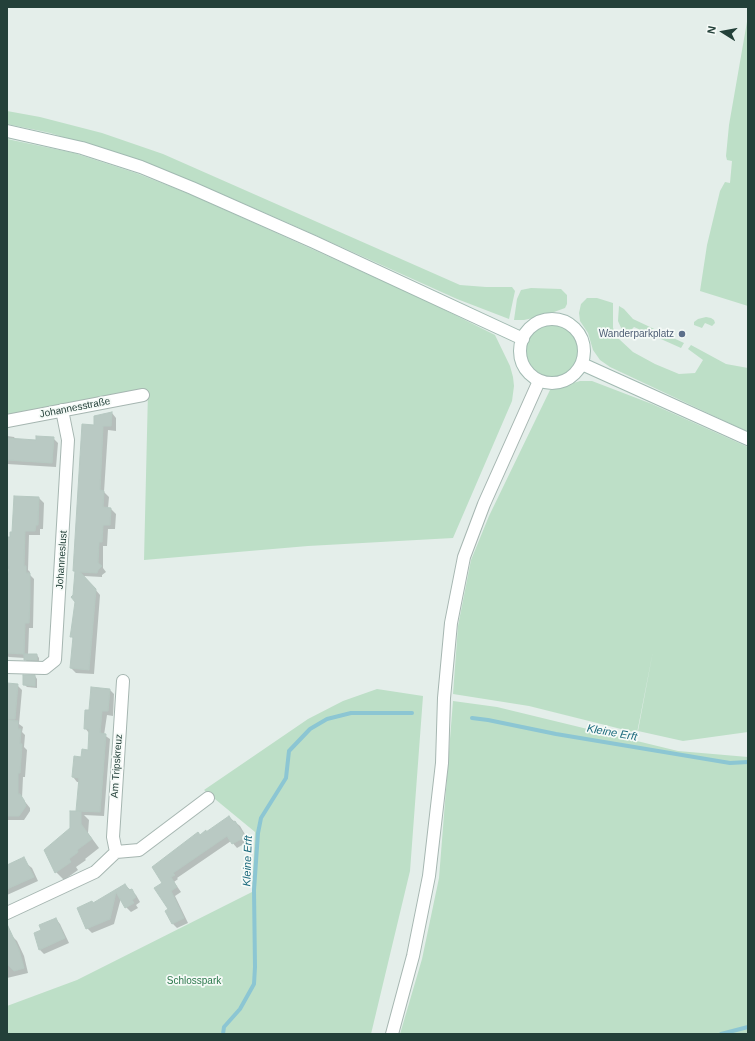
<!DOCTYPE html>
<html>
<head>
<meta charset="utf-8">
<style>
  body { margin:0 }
  #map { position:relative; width:755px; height:1041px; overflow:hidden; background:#e4eeea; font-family:Helvetica,sans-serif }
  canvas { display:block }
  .frame { position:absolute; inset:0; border:8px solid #234039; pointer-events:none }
  .north { position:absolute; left:703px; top:12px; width:40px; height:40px; -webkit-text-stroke:3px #f5faf7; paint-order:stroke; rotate:281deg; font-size:11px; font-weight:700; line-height:16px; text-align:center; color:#234039 }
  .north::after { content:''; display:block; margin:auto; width:14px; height:18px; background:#234039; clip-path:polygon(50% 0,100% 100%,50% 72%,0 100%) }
</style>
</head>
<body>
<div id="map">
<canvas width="755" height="1041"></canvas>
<div class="frame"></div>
<div class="north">N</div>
</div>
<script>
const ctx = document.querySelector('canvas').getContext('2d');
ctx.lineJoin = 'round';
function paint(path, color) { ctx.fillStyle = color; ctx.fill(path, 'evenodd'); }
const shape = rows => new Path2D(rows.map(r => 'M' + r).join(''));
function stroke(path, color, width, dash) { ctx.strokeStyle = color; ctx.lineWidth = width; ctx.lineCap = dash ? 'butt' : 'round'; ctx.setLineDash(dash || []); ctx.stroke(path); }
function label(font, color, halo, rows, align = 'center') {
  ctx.font = font + ' Helvetica,sans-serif'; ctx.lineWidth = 3.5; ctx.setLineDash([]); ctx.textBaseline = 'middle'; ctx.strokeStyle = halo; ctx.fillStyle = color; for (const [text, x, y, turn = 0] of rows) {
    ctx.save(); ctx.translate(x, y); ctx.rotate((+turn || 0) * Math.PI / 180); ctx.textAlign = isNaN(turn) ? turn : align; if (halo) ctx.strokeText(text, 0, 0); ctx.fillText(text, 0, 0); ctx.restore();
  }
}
const green = shape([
  [748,16,748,306,700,291,707,245,720,191,725,182,730,183,732,161,727,160,726,156,729,125],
  [7,111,40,117,102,133,163,154,460,285,486,287,512,287,515,291,509,319,457,299,286,222,196,183,140,161,50,133,7,124],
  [7,139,74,153,136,173,192,195,425,300,495,335,510,366,513,377,514,386,512,401,453,538,308,546,144,560,148,391,7,417],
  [531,288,561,289,567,295,567,304,565,308,554,312,538,315,533,318,524,320,514,320,517,299,521,290],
  [587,298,597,298,613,303,613,328,619,339,633,352,655,364,679,374,695,373,703,360,688,349,691,345,726,364,748,368,748,432,610,367,600,360,593,350,588,333,580,321,579,313,581,304],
  [619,306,624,309,633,319,684,343,681,348,634,327,628,333,622,330,618,321],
  [706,317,711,318,714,320,715,323,712,326,705,323,702,328,694,325,694,322,698,319],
  '526 350a27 27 0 1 1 54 0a27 27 0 1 1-54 0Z',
  [580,381,592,381,652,404,748,447,748,732,683,741,638,731,653,651,637,733,529,706,453,694,458,626,471,560,489,516,550,390],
  [377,689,423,696,410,871,371,1034,7,1034,7,1006,77,980,252,892,255,832,204,790,308,719,343,701],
  [453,701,497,707,678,751,748,757,748,1034,400,1034,422,959,439,878]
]);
const shadow = shape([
  [112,413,116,418,116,431,108,430,104,492,109,497,108,508,111,509,116,514,115,529,108,529,107,546,103,546,103,568,106,572,102,575,102,577,84,576,100,595,94,674,76,673,71,668,74,639,71,636,76,602,74,595,76,573,74,571,95,426],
  [7,436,14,437,16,440,37,441,53,438,58,443,56,467,7,464],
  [39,498,44,503,43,529,40,529,40,535,29,535,28,570,30,572,30,575,34,579,33,628,29,628,28,655,37,655,39,658,39,662,27,662,25,658,9,657,7,656,7,600,9,570,7,567,7,538,11,538,13,533],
  [24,676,35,676,37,679,37,688,27,687,24,684],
  [7,684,17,685,22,690,19,724,23,727,22,732,25,735,24,747,27,750,25,777,23,777,22,798,30,808,30,811,24,820,7,820],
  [110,690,114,694,113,716,107,715,104,735,110,739,104,816,84,815,89,820,88,833,99,848,85,859,86,860,76,867,78,870,64,880,56,872,71,829,79,812,80,782,77,782,73,777,82,758,89,751,89,733,85,728,90,711],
  [229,817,240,826,249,841,237,848,231,841,177,878,178,879,174,882,181,892,175,896,188,923,177,928,173,924,166,911,169,910,164,883,200,836,207,833],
  [27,864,32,868,38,881,7,895,7,873],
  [125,885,136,895,140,902,136,905,138,908,131,912,126,907,121,898,114,924,92,933,87,928,93,904],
  [56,919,60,924,69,943,44,954,40,950,36,933,43,931],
  [12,936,17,941,24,956,28,973,7,978,7,939]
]);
const stream = shape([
  [472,718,488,720,556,734,730,763,748,762],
  [223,1034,224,1027,240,1009,254,984,255,967,254,890,258,833,261,818,286,778,289,751,310,729,327,719,351,713,412,713],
  [721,1034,748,1027]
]);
const building = shape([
  [112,412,111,426,103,426,100,490,104,491,103,507,111,508,110,525,103,525,102,542,99,542,98,563,102,566,98,570,97,573,80,572,96,589,89,670,70,668,73,637,70,637,71,631,75,602,71,597,73,595,75,571,73,571,82,424,94,425,94,416,112,412],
  [36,436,54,437,52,463,7,460,7,438,36,440,36,436],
  [14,496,39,497,38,525,36,525,35,531,25,531,24,566,26,566,26,573,30,573,30,600,29,623,25,623,24,654,7,653,7,599,9,566,7,566,7,537,10,537,10,532,12,532,14,496],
  [24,654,37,654,37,660,24,660,24,654],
  [23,675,35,675,35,686,23,685,23,675],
  [7,683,18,684,15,719,7,719,7,683],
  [91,687,110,689,108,711,102,711,100,733,106,734,100,812,76,811,79,778,72,777,74,756,81,757,82,749,88,750,89,729,84,729,85,710,89,710,91,687],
  [7,720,18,721,18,729,21,729,20,744,22,744,20,773,18,773,18,794,20,794,24,800,26,806,19,816,7,816,7,720],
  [70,811,81,811,81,824,92,839,77,850,78,852,69,859,71,862,55,873,44,850,70,828,70,811],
  [229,816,233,822,235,821,245,837,232,844,227,836,173,873,175,875,171,877,177,887,171,891,184,918,172,924,165,911,168,909,154,888,162,883,152,867,198,832,200,835,206,830,206,832,229,816],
  [24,857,34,877,7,889,7,865,24,857],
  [125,884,129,890,132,889,136,897,132,900,134,903,125,908,116,892,110,919,86,929,77,908,92,901,93,903,125,884],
  [56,918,65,938,39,950,34,933,41,930,39,925,56,918],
  [7,924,19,950,24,968,14,971,7,964,7,924]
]);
const minor = shape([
  [7,421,143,395],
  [7,667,45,668,55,660,68,440,62,410],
  [116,852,113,837,123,681],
  [7,913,95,872,116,852,139,850,208,798]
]);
const tertiary = shape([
  [392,1034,413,956,429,876,442,763,444,698,451,623,464,557,484,504,539,381]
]);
const secondary = shape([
  [7,131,82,148,141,167,192,188,314,242,523,339],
  '520 351a32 32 0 1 1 64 0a32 32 0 1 1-64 0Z',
  [582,364,748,439]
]);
const markers = [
  [682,334,4,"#5c6f8a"]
];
const serviceNames = [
  ["Wanderparkplatz",674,334]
];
const streetNames = [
  ["Johannesstraße",75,408,-11],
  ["Johanneslust",62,560,-86],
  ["Am Tripskreuz",117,766,-86]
];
const parkNames = [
  ["Schlosspark",194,981]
];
const waterNames = [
  ["Kleine Erft",612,733,10],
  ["Kleine Erft",248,861,-88]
];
paint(green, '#bddfc7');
paint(shadow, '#0003');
stroke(stream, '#8cc6d3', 4);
paint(building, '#b9c9c3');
stroke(building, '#b6c8c1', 1);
stroke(minor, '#a6b6b1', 14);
stroke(tertiary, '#a6b6b1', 14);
stroke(secondary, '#a2bab2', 14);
stroke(minor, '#fff', 12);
stroke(tertiary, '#fff', 12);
stroke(secondary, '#fff', 12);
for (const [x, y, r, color] of markers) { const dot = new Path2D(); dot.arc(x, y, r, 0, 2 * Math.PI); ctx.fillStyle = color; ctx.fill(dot); stroke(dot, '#f5faf7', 1.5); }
label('10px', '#4e5e75', '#f5faf7', serviceNames, 'right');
label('10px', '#234039', '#f5faf7', streetNames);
label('10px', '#2c784c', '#f5faf7', parkNames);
label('italic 11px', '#1b6a7d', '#f5faf7', waterNames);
</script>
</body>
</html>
